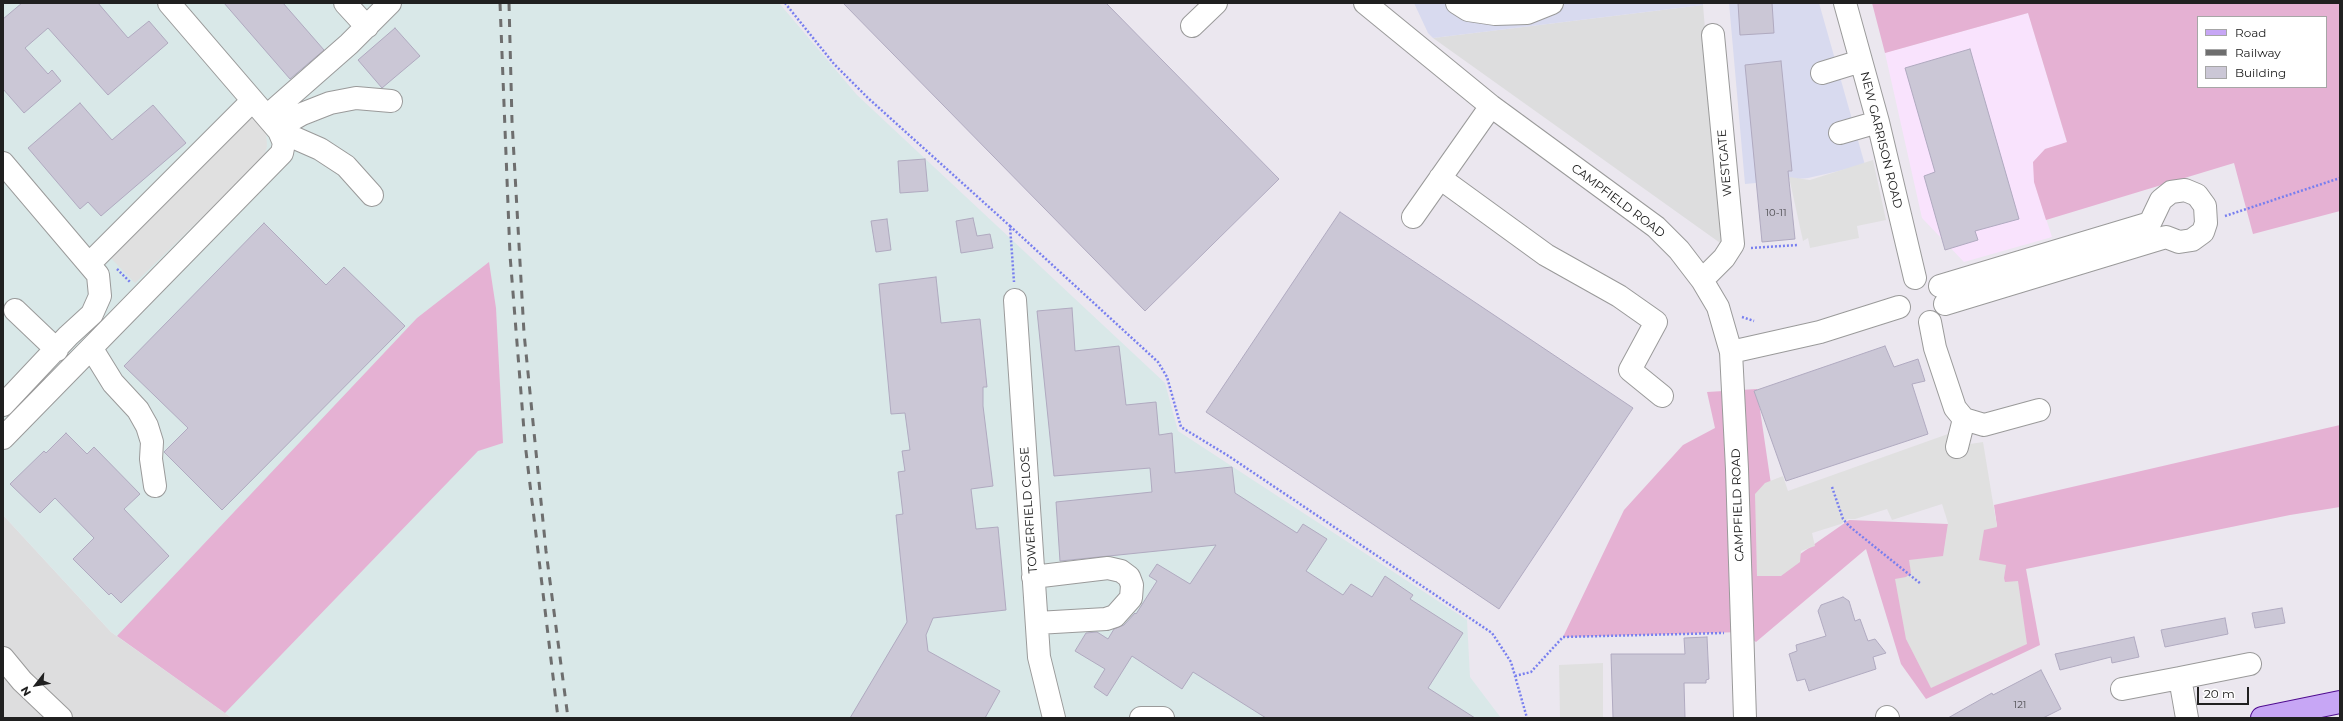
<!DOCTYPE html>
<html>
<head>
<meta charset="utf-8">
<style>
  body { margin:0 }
  #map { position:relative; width:2343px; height:721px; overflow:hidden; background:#ebe7ef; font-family:Montserrat,sans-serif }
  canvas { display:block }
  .frame { position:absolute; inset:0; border:4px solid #202020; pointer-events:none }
  .legend { position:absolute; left:2197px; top:16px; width:130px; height:72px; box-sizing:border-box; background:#fff; border:1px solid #a6a6a6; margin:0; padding:5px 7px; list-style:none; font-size:12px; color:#202020 }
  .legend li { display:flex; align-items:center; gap:8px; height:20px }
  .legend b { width:20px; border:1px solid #a6a6a6 }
  .north { position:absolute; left:16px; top:665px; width:40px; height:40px; -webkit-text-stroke:3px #fff; paint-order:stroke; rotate:239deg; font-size:11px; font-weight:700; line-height:16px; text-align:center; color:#202020 }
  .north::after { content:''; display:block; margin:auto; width:14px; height:18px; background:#202020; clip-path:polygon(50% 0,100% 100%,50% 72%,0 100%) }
  .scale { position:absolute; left:2197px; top:687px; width:52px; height:18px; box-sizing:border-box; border:2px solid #202020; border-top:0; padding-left:5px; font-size:12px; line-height:14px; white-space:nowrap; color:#202020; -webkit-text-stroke:3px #fff; paint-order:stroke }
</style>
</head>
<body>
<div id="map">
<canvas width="2343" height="721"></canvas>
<div class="frame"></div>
<ul class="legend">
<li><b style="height:5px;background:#c7a6f5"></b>Road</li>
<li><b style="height:5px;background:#6e6e6e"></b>Railway</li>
<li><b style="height:11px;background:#cbc7d6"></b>Building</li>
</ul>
<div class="north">N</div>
<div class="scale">20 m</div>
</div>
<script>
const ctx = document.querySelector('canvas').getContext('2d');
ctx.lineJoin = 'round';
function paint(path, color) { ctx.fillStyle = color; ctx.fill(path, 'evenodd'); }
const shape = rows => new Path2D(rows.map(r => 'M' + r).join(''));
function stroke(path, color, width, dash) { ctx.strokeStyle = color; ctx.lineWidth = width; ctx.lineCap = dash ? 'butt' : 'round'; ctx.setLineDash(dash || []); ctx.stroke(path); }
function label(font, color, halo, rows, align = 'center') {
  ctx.font = font + ' Montserrat,sans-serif'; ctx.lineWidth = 3; ctx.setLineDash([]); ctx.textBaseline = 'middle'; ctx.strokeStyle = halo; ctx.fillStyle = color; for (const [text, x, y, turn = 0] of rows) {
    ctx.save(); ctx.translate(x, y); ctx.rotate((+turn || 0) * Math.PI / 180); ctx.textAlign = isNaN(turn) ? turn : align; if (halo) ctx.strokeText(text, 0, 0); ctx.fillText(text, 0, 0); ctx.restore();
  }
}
const residential = shape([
  [1703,5,1723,245,1433,38],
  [3,515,111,632,232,718,3,718]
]);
const commercial = shape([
  [1414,3,1703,3,1703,5,1433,38,1428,33],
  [1729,3,1819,3,1865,165,1808,178,1745,184]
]);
const industrial = shape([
  [3,3,779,3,857,95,1165,383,1178,431,1467,620,1470,677,1501,718,232,718,111,632,3,515]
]);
const education = shape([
  [2028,13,2067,143,2045,149,2034,182,2052,237,1964,262,1922,218,1885,53]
]);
const grass = shape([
  [1872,3,2340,3,2340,211,2253,234,2234,163,2046,220,2034,182,2033,162,2045,149,2067,142,2028,13,1885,53],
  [2198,17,2326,17,2326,87,2198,87],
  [489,262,496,308,503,443,478,451,225,713,117,636,417,318],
  [1757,389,1783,566,1849,520,1997,526,1994,505,2340,425,2340,507,2290,515,2026,569,2040,645,1926,699,1901,664,1866,549,1756,642,1742,632,1563,637,1624,510,1683,445,1715,428,1707,392]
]);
const parking = shape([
  [246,117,260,120,266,131,267,146,264,157,135,283,110,257],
  [1873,160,1886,220,1857,226,1859,238,1810,248,1808,238,1803,241,1789,177,1810,180],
  [1948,434,1970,440,1970,444,1983,442,1997,527,1984,530,1979,560,2006,565,2004,578,2005,582,2018,581,2027,644,1931,688,1906,639,1895,579,1906,577,1911,573,1909,560,1943,556,1948,523,1942,504,1892,520,1887,509,1855,519,1848,519,1841,524,1812,533,1815,546,1801,551,1800,562,1781,576,1757,576,1755,494,1765,483,1783,476,1788,491],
  [1603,663,1603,718,1560,718,1559,665]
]);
const building = shape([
  [22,3,98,3,128,38,149,21,168,43,108,95,48,28,25,48,48,74,52,70,61,81,24,113,3,89,3,19,22,3],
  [224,3,283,3,324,50,290,79,224,3],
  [843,3,1106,3,1279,179,1145,311,843,3],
  [1738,3,1772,3,1774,33,1740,35,1738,3],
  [395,28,420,56,382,88,358,60,395,28],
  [1970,49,2019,219,1975,231,1978,240,1945,250,1924,176,1935,172,1905,68,1970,49],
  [1781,61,1792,171,1788,171,1795,239,1762,242,1745,65,1781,61],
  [80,103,112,140,153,105,186,143,101,216,88,202,80,209,28,148,80,103],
  [925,159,928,191,900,193,898,161,925,159],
  [1340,212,1633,408,1499,609,1206,412,1340,212],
  [973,218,977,236,990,234,993,248,961,253,956,221,973,218],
  [887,219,891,250,876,252,871,221,887,219],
  [264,223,326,285,344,267,405,326,222,510,164,452,188,428,124,366,264,223],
  [936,277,941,323,980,319,987,387,983,387,983,406,993,486,971,489,976,529,998,527,1006,610,933,618,926,635,928,651,1000,691,985,718,850,718,907,622,896,515,903,514,898,472,905,471,902,451,910,450,905,413,891,414,879,284,936,277],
  [1072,308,1075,351,1119,346,1126,405,1156,402,1159,435,1172,433,1175,473,1232,467,1235,493,1297,533,1303,524,1327,539,1306,571,1343,595,1351,584,1372,597,1385,576,1413,595,1410,599,1463,633,1428,688,1475,718,1266,718,1193,672,1182,689,1132,656,1107,696,1094,687,1105,669,1075,651,1086,633,1097,632,1108,639,1114,629,1124,625,1135,613,1136,614,1157,581,1149,576,1157,564,1190,584,1216,545,1060,561,1056,502,1152,492,1150,468,1054,476,1037,311,1072,308],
  [1885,346,1894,367,1918,359,1925,381,1912,384,1928,434,1786,481,1754,391,1885,346],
  [66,433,87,454,94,447,140,494,124,509,169,556,121,603,111,593,109,595,73,559,94,538,55,498,40,513,10,484,44,451,46,453,66,433],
  [1843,597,1849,601,1855,621,1860,619,1868,641,1875,639,1886,653,1873,657,1876,669,1809,691,1805,679,1797,681,1789,654,1797,651,1796,645,1826,636,1818,611,1821,605,1843,597],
  [2282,608,2285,623,2255,628,2252,613,2282,608],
  [2225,618,2228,634,2165,647,2161,630,2225,618],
  [1707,637,1709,679,1706,680,1706,683,1684,683,1685,718,1613,718,1611,654,1685,654,1684,638,1707,637],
  [2134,637,2139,657,2112,663,2111,657,2060,670,2055,654,2134,637],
  [2041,670,2061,709,2043,718,1948,718,1992,693,1993,695,2041,670]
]);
const path = shape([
  [785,3,834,64,868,98,1010,226,1014,282],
  [2225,216,2340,178],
  [1010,226,1158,362,1167,377,1181,427,1227,455,1492,633,1511,662,1527,718],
  [1751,248,1798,245],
  [117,269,130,282],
  [1742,317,1754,321],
  [1832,487,1843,519,1849,526,1921,584],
  [1515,676,1531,672,1563,637,1724,633]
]);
const minor = shape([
  [345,3,367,27],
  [1365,3,1491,106,1656,227,1679,250,1702,280,1718,307,1731,352,1737,469,1745,718],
  [1457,3,1468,10,1495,14,1527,13,1552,3],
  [1845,3,1878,122,1915,278],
  [1192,26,1216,3],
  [1822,73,1861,61],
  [267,116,349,44,390,3],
  [1840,133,1878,122],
  [3,163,98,275,100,296,92,314,68,336,3,405],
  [1440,178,1546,255,1619,296,1656,322,1630,370,1662,396],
  [372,195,346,166,320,149,279,131,288,122,302,114,330,103,356,98,391,101],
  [1413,217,1491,106],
  [89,264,252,101],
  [1702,280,1724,258,1733,244,1713,35],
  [1940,286,2150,223,2161,200,2171,192,2185,190,2197,195,2205,206,2206,223,2203,232,2192,240,2179,242,2166,237,1945,304],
  [1015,300,1039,657,1054,718],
  [15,310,57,350],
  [1930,322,1935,348,1955,408,1964,419,1984,425,2039,410],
  [92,349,113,383,138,410,147,426,152,442,151,459,155,486],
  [1731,352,1820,332,1899,307],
  [3,438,282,153,284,143,279,131,169,3],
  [1957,447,1964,419],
  [1033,577,1108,568,1121,571,1129,577,1132,585,1131,598,1115,616,1106,619,1037,623],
  [3,658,22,681,61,718],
  [2180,678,2250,664],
  [2122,689,2180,678,2187,718],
  [1887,717,1888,718],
  [1141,718,1163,718]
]);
const major = shape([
  [2262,718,2340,702]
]);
const rail = shape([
  [500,3,510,255,525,443,558,718],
  [509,3,512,121,524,333,546,551,568,718]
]);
const numberNames = [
  ["10-11",1776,213],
  ["121",2020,705]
];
const streetNames = [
  ["NEW GARRISON ROAD",1881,140,76],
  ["WESTGATE",1725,163,-95],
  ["CAMPFIELD ROAD",1618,201,37],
  ["CAMPFIELD ROAD",1738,505,-92],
  ["TOWERFIELD CLOSE",1029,510,-94]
];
paint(residential, '#ddddde');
paint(commercial, '#d8daef');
paint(industrial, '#d9e8e8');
paint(education, '#f9e3fd');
paint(grass, '#e5b1d3');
paint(parking, '#e0e0e0');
paint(building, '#cbc7d6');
stroke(building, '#b0aac0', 1);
stroke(minor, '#9a9a9a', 24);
stroke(major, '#4f0c8f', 24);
stroke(path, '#787fef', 2.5, [2, 2]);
stroke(minor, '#fff', 22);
stroke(major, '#c7a6f5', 22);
stroke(rail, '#6e6e6e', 3, [8, 8]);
label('10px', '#4b4a4e', null, numberNames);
label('12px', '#202020', '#fff', streetNames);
</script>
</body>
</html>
